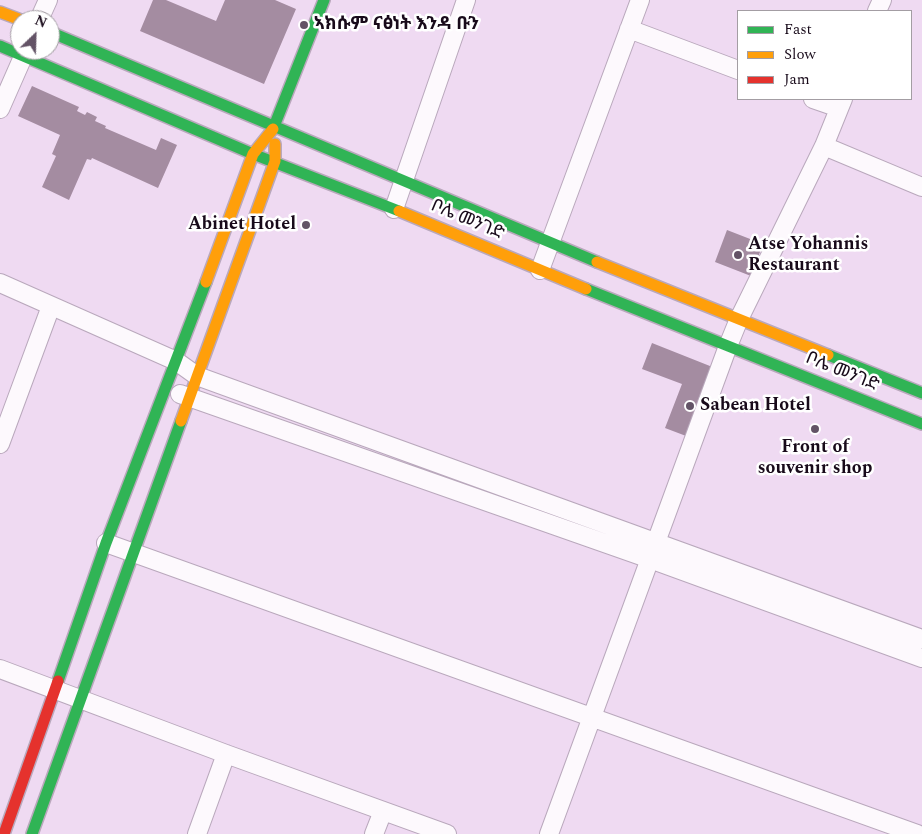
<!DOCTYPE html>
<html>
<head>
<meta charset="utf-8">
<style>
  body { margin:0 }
  #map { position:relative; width:922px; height:834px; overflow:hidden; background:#efdaf2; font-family:Spectral,serif }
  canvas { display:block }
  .legend { position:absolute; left:737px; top:10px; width:175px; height:90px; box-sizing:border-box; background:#fff; border:1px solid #a39da3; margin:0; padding:6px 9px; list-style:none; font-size:15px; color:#180a1a }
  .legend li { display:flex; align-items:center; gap:10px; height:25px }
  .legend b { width:25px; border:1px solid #a39da3 }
  .north { position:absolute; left:10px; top:10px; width:50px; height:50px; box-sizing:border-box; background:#fff; border:1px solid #a39da3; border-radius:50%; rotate:24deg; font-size:14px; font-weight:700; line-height:20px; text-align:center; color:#180a1a }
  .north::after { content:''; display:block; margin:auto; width:18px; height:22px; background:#635366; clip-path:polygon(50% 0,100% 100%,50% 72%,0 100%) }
</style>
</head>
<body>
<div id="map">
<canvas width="922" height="834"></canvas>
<ul class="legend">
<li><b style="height:6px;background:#30b455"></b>Fast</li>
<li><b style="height:6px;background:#ff9f0a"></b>Slow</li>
<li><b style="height:6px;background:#e5322d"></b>Jam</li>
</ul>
<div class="north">N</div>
</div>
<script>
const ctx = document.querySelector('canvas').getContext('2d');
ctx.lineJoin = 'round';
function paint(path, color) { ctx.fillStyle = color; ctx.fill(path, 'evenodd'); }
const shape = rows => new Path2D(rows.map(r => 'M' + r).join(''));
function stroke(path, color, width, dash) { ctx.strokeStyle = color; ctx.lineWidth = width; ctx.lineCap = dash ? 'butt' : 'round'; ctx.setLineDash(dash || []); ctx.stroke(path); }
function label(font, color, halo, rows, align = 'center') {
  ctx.font = font + ' Spectral,"Noto Sans Ethiopic",serif'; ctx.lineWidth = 5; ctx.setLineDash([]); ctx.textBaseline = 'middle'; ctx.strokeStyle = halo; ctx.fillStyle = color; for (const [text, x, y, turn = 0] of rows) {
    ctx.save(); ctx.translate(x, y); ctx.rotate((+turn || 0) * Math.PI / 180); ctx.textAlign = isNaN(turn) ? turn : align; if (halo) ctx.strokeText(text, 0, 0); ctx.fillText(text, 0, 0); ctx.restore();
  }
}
const building = shape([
  [153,0,166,0,216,21,225,0,275,0,296,9,264,84,140,31],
  [32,86,79,107,77,111,85,115,87,112,97,117,95,121,106,126,105,128,156,150,161,138,177,145,158,188,92,158,91,160,87,159,69,200,42,187,56,156,52,154,60,135,18,116],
  [727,230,763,244,751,276,715,262],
  [652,343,720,370,694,439,665,428,682,384,642,369]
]);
const street = shape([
  [877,11,882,0],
  [39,20,48,0],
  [629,29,738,70],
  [813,99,839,108],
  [0,109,26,50],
  [824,146,922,187],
  [394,209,466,0],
  [540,270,640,0],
  [0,283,176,361,197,376,922,639],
  [180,394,650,559,922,658],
  [0,444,51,306],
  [106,543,917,834],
  [0,669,226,754,447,834],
  [197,834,226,754],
  [374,834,383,811],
  [549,834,728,346,739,319,824,146,843,99]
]);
const fast = shape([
  [50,32,597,262],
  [0,46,253,154,399,211],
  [273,129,324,0],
  [586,289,922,424],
  [828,355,922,393],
  [58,681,106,543,206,282],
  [32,834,181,421]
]);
const slow = shape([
  [0,12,21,20],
  [399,211,586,289],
  [597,262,828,355],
  [206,282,253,154,273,129],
  [181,421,275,161,275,144]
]);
const jam = shape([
  [4,834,58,681]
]);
const markers = [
  [304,25,5,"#635366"],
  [306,225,5,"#635366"],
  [738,255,5,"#635366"],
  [690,406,5,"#635366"],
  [815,429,5,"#635366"]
];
const poiNames = [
  ["ኣክሱም ናፅነት እንዳ ቡን",314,25],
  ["Abinet Hotel",296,225,"right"],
  ["Atse Yohannis",748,245],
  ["Restaurant",748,266],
  ["Sabean Hotel",700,406],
  ["Front of",815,448,"center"],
  ["souvenir shop",815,469,"center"]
];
const streetNames = [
  ["ቦሌ መንገድ",467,221,23],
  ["ቦሌ መንገድ",842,373,22]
];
paint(building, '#a48ca1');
stroke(street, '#b9a8bc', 20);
stroke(fast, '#b9a8bc', 14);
stroke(slow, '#b9a8bc', 14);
stroke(jam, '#b9a8bc', 14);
stroke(street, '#fdf9fd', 18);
stroke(fast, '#30b455', 11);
stroke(slow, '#ff9f0a', 11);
stroke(jam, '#e5322d', 11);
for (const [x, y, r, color] of markers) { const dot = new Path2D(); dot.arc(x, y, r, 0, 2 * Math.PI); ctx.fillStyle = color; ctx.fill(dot); stroke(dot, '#fff', 2); }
label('bold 18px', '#180a1a', '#fff', poiNames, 'left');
label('18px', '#180a1a', '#fff', streetNames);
</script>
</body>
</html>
